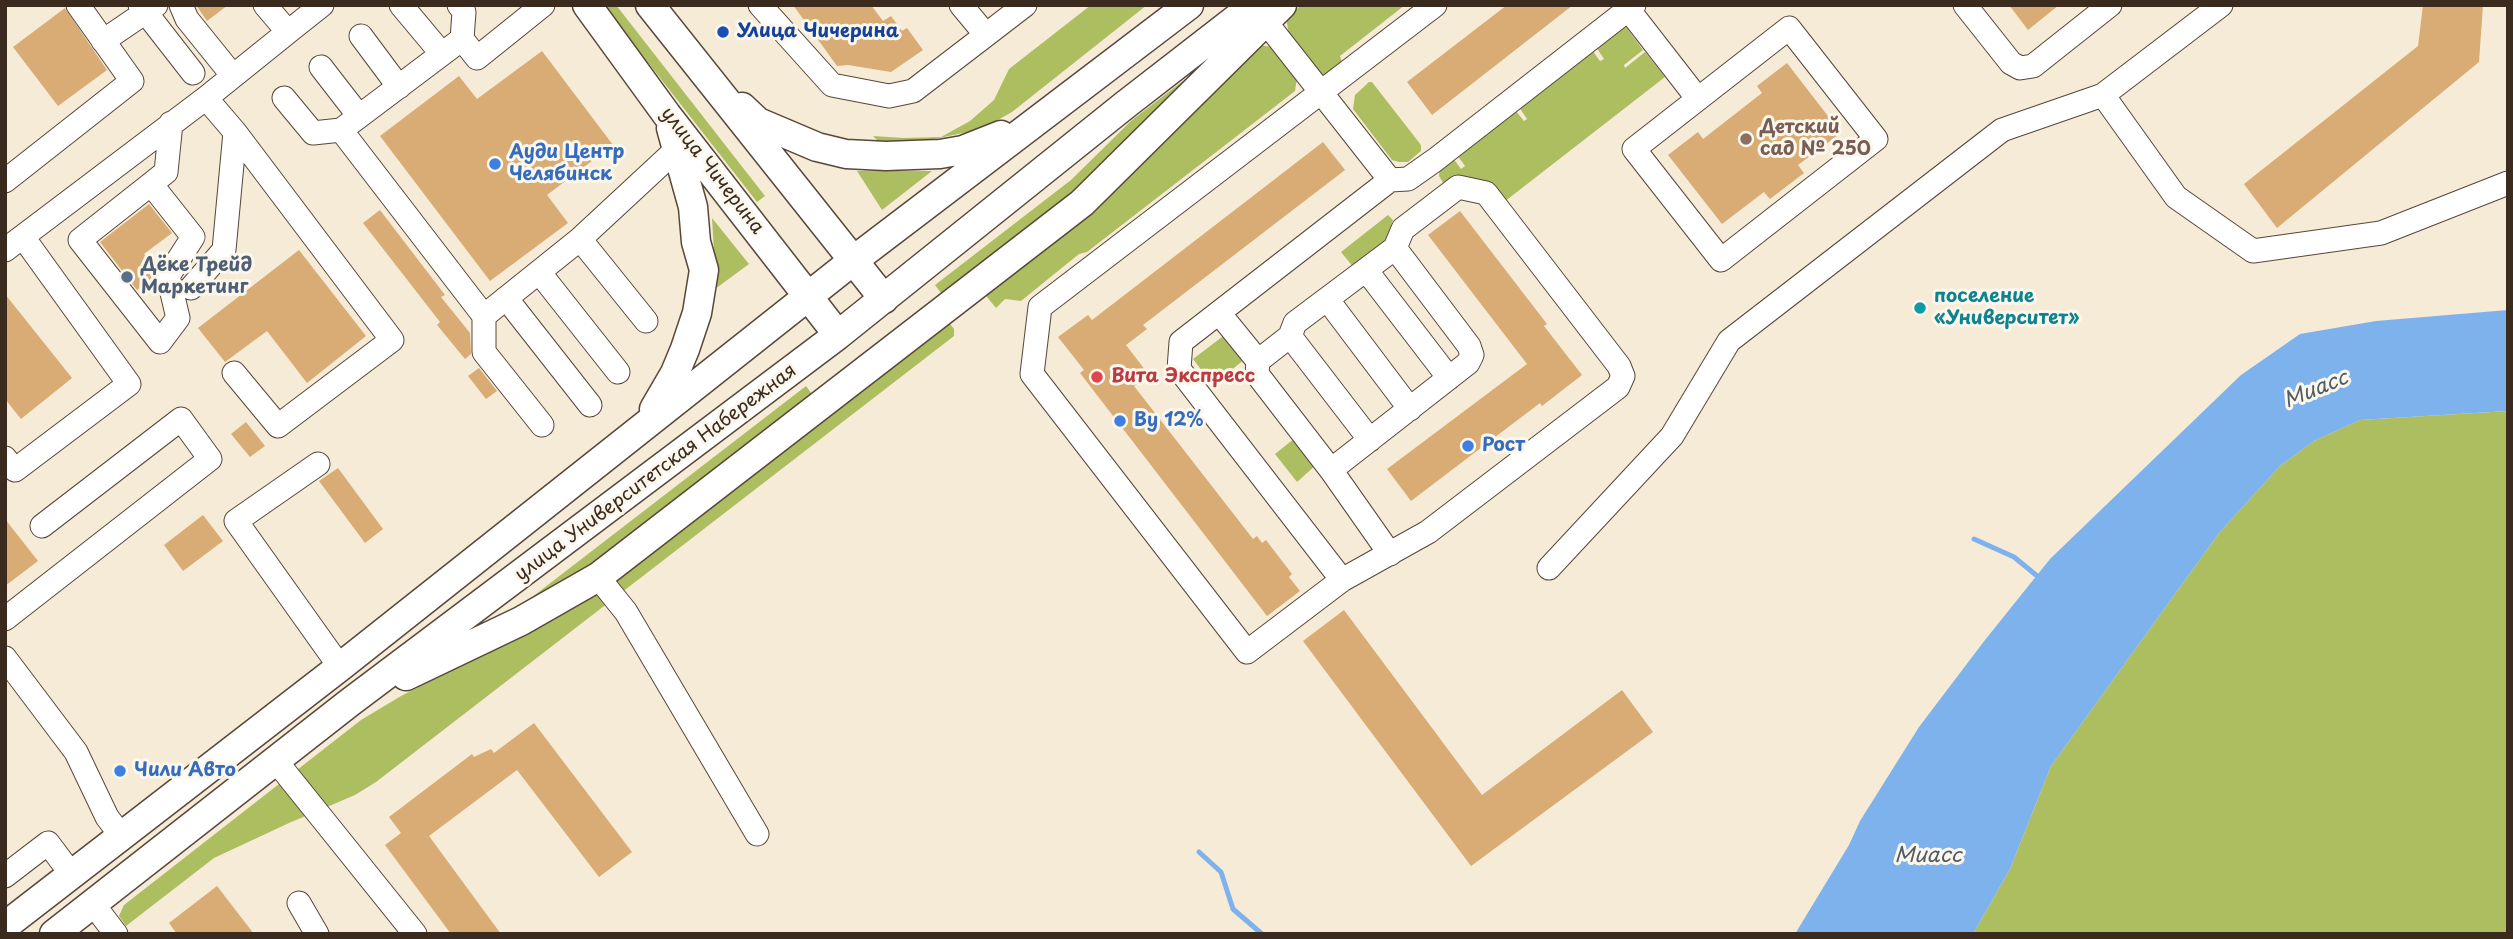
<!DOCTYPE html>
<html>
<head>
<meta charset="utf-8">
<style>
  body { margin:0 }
  #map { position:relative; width:2513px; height:939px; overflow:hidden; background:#f6ebd7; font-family:"Playpen Sans",sans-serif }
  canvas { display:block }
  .frame { position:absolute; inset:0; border:7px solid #3b2a1e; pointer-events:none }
</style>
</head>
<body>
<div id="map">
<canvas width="2513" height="939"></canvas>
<div class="frame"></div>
</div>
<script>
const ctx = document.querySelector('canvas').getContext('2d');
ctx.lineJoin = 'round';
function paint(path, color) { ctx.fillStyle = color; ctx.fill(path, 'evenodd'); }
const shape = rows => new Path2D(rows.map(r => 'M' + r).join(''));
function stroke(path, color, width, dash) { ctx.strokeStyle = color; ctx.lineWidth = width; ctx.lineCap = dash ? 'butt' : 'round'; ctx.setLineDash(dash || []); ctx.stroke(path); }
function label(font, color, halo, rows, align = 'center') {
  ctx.font = font + ' "Playpen Sans",sans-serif'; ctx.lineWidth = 6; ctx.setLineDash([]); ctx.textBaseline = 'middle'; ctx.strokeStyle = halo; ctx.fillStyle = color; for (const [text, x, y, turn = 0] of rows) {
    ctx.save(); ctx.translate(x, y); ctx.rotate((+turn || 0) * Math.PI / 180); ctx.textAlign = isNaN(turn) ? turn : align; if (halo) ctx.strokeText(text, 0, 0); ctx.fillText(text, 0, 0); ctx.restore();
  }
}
const green = shape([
  [603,5,616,5,765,196,757,202],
  [1091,5,1147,5,1012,112,996,121,972,131,930,140,879,142,873,136,904,138,941,137,970,121,994,100,1009,69],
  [1302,5,1405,5,1340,56,1343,65,1326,76,1320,74,1289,35,1286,17],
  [1626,27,1643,50,1624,65,1625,68,1645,52,1665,77,1504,202,1490,185,1460,175,1445,186,1439,176,1440,168,1453,158,1461,169,1465,166,1457,155,1515,110,1524,121,1527,119,1519,107,1592,50,1600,61,1604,59,1596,47,1619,29],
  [1259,45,1273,47,1297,78,1295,91,1087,252,1079,254,1021,301,1005,299,996,308,983,292],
  [1218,54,1078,193,944,297,935,285,1071,180,1132,120],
  [1369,82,1372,82,1421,145,1421,151,1408,162,1399,162,1392,160,1353,109,1355,95],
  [857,171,932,171,882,210],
  [1388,215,1393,220,1386,242,1354,268,1341,252],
  [712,218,749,264,711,292,714,252],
  [947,320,954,329,954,336,376,782,355,795,289,823,214,858,126,926,119,916,124,905,361,720,401,696,490,651],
  [1222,337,1228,337,1245,359,1213,385,1193,359],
  [806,386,814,397,590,570,514,611],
  [2508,411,2508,934,1973,934,2010,869,2051,766,2219,533,2280,466,2314,441,2360,420],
  [1295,438,1316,465,1297,482,1275,454]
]);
const water = shape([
  [2508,310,2508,411,2360,420,2314,441,2280,466,2219,533,2051,766,2010,869,1973,934,1795,934,1849,845,1860,821,1919,727,1985,640,2050,559,2241,375,2300,334,2376,321]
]);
const stream = shape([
  [1974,539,2014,557,2036,575],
  [1199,852,1221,872,1233,909,1262,934]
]);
const building = shape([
  [196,5,228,5,207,21],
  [793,5,871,5,883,21,891,16,902,31,907,28,923,50,891,72,848,65,837,66],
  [1507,5,1573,5,1432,115,1407,82],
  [2009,5,2059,5,2028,30],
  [2423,5,2483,5,2479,62,2277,228,2244,184,2418,46],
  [65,8,107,70,58,106,13,47],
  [542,51,613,145,547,195,568,223,490,281,380,136,459,76,477,99],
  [1787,63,1841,133,1798,165,1804,173,1770,199,1764,192,1722,224,1668,155,1698,132,1703,139,1762,93,1757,86],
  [1323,142,1345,170,1143,325,1147,329,1126,345,1149,375,1134,386,1253,539,1257,536,1262,543,1266,540,1292,574,1289,577,1300,591,1267,616,1080,373,1084,370,1058,337,1088,315,1092,320],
  [149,204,172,233,144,254,156,269,154,276,137,290,100,242],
  [380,210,445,295,441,297,470,333,471,354,465,359,437,325,440,322,363,223],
  [1460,211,1547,324,1544,326,1582,375,1542,406,1540,403,1411,501,1387,469,1527,364,1428,235],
  [299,250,366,336,307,383,267,331,225,362,198,328],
  [5,294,72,378,21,419,5,399],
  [479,368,497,391,486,399,468,376],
  [246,422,265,446,250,457,231,434],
  [338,468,383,529,365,543,319,481],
  [203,515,223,541,183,571,164,545],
  [5,519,38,561,5,586],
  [1344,610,1482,795,1622,690,1653,732,1471,866,1303,641],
  [534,723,632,852,599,877,517,770,429,836,501,934,451,934,385,845,401,833,389,817,472,754,474,757,491,749,494,753],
  [217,886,254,934,177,934,169,923]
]);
const minor = shape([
  [140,5,193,73],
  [181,5,187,19,233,76],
  [265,5,288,32,322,5],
  [401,5,442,54],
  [459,5,464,12,462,39],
  [543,5,477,58,462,39,341,130,484,316,580,239,677,149],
  [760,5,832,85,889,96,913,91,986,35],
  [961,5,986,35,1025,5],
  [1435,5,1040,307,1032,374,1247,652,1342,580,1179,369,1181,342,1390,180,1408,179,1435,160,1634,5],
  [1965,5,2011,63,2020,68,2033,66,2110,5],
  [1628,9,1698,99,1634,149,1721,260,1876,139,1789,28,1698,99],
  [1265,21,1390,180],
  [361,36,399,87],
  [103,41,156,5],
  [321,67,359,116],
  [2103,95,2176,197,2253,251,2381,233,2508,183],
  [206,98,235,132,392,340,278,426,234,373],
  [284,98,313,133,341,130],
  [5,181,132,81,78,5],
  [151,184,193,237,168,276,178,318,160,342,80,240,151,184,166,172,171,123],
  [580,239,646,321],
  [5,250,206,98,288,32],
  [1366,270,1449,378],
  [539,272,618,372],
  [191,288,224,250,235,132],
  [506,298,590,405],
  [1327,299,1410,409],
  [1219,313,1258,361],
  [484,316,484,352,542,425],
  [1290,336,1370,440],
  [5,458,15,470,129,384,23,237],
  [318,464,236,521,340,667],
  [1331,470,1257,374,1258,361,1290,336,1295,323,1395,248,1403,229,1458,187,1486,193,1619,366,1623,376,1618,387,1428,532,1342,580],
  [1390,554,1331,470,1468,363,1472,355,1469,346,1395,248],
  [1549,568,1672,436,1729,341,2002,130,2103,95,2221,5],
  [598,577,626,612,757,834],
  [5,619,210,459,181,419,42,526],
  [5,658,76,752,107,817,122,837],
  [276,761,415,934],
  [5,876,48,843,72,875],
  [299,903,317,934],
  [93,904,116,934]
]);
const major = shape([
  [587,5,667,115,838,335],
  [650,5,884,299],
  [742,107,758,122,817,147,846,154,886,156,940,154,963,150,1001,135],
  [654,409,675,373,685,349,697,313,704,270,696,242,693,207,671,128],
  [406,676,521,621,598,577,1082,203,1282,5],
  [5,926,340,667,854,260,1189,5],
  [54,934,349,703,838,335,1125,105,1254,5]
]);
const markers = [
  [723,32,7,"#1a4fb4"],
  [1746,139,7,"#8d6e63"],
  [495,164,7,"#3f7fe0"],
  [127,277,7,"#5c6f8a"],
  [1920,308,7,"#0f9aa8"],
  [1097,377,7,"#e0444e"],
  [1120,421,7,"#3f7fe0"],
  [1468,446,7,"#3f7fe0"],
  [120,771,7,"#3f7fe0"]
];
const transitNames = [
  ["Улица Чичерина",737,32]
];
const educationNames = [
  ["Детский",1760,128],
  ["сад № 250",1760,150]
];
const shopNames = [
  ["Ауди Центр",509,153],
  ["Челябинск",509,175],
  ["Ву 12%",1134,421],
  ["Рост",1482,446],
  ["Чили Авто",134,771]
];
const streetNames = [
  ["улица Чичерина",712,171,52],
  ["улица Университетская Набережная",656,473,-37]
];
const serviceNames = [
  ["Дёке Трейд",141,266],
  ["Маркетинг",141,288]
];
const cultureNames = [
  ["поселение",1934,297],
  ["«Университет»",1934,319]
];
const healthNames = [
  ["Вита Экспресс",1111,377]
];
const waterNames = [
  ["Миасс",2316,390,-22],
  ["Миасс",1928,856]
];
paint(green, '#adbe61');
paint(water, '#7eb2ec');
stroke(stream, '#7eb2ec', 5);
paint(building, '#d8ac74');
stroke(minor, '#57473a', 25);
stroke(major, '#57473a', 31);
stroke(minor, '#fff', 23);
stroke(major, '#fff', 28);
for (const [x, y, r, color] of markers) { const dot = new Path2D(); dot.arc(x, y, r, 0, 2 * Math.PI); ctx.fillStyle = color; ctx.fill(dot); stroke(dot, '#fbf7ec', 2.5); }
label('bold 19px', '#164399', '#fbf7ec', transitNames, 'left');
label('bold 19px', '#785e54', '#fbf7ec', educationNames, 'left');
label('bold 19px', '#366cbe', '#fbf7ec', shopNames, 'left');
label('19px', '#3b2a1e', '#fbf7ec', streetNames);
label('bold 19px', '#4e5e75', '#fbf7ec', serviceNames, 'left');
label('bold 19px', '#0d838f', '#fbf7ec', cultureNames, 'left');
label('bold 19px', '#be3a42', '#fbf7ec', healthNames, 'left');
label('italic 21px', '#525a66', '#fbf7ec', waterNames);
</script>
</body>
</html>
